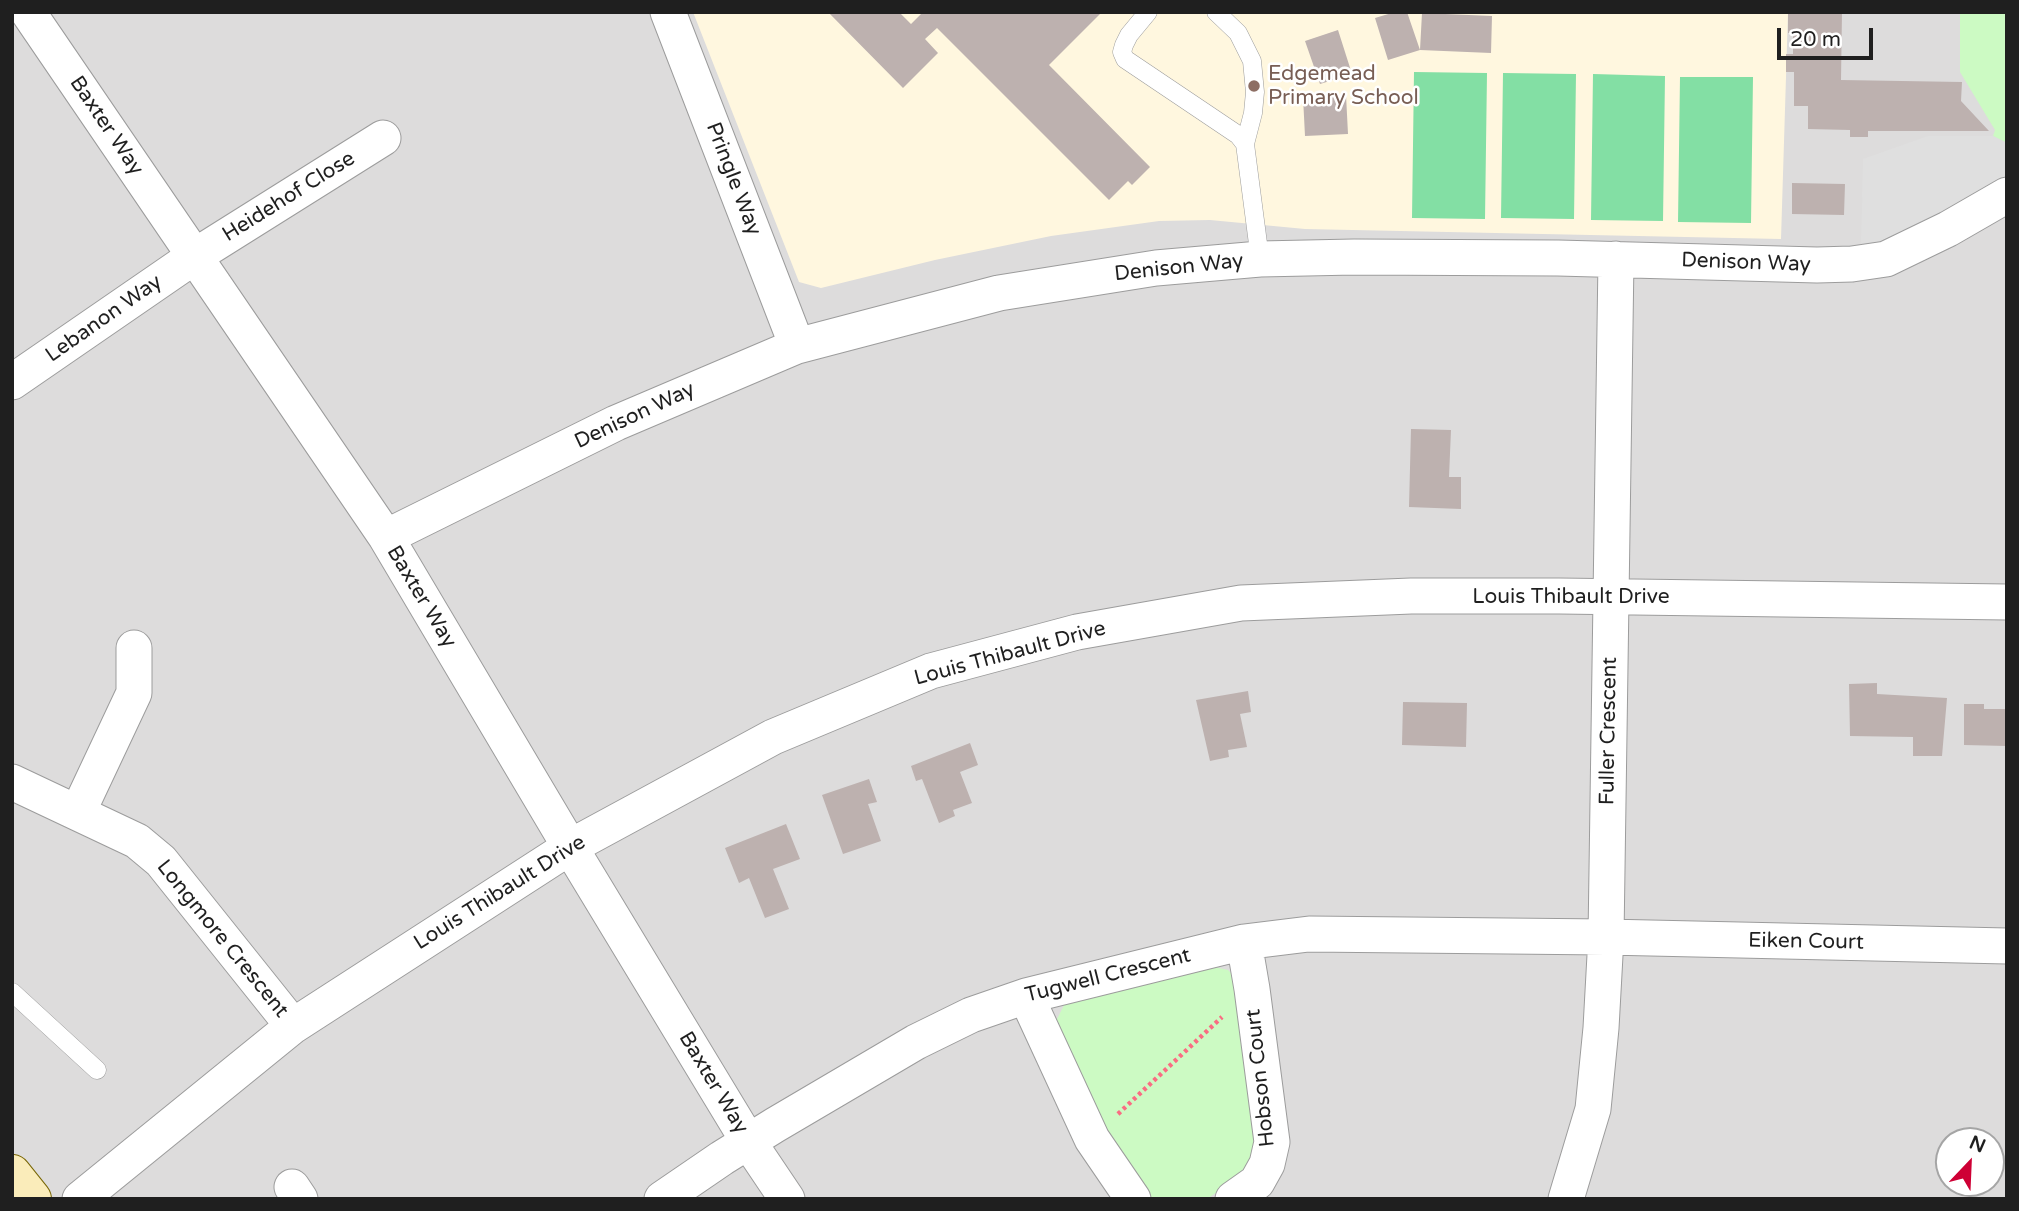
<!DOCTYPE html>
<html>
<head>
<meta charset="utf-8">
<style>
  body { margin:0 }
  #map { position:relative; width:2019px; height:1211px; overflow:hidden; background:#f0eae5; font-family:"Varela Round",sans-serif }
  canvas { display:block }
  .frame { position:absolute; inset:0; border:14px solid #1f1f1f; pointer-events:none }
  .north { position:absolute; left:1935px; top:1127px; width:70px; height:70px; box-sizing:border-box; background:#fff; border:2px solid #a5a5a5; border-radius:50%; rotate:23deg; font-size:19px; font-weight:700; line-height:28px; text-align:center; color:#1f1f1f }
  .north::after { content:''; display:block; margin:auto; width:24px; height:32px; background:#ce0035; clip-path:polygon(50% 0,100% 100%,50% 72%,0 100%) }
  .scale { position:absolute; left:1777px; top:28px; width:96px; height:32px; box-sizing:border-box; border:4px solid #1f1f1f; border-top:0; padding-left:9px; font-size:21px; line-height:24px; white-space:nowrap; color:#1f1f1f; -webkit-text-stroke:5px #fff; paint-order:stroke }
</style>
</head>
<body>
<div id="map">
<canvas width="2019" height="1211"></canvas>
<div class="frame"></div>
<div class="north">N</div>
<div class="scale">20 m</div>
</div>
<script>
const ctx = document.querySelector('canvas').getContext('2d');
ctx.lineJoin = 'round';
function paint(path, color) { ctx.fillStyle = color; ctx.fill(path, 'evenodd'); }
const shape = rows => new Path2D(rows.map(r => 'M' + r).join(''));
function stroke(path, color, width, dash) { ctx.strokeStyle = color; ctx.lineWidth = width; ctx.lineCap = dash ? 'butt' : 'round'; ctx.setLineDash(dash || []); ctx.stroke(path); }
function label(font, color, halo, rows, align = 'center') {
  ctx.font = font + ' "Varela Round",sans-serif'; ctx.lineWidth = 5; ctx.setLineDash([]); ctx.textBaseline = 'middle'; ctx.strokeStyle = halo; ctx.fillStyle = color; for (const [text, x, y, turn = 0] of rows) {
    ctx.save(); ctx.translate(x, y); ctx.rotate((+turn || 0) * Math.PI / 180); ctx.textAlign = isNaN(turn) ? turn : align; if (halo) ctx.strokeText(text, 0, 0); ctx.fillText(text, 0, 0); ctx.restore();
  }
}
const residential = shape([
  [12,12,2007,12,2007,1199,12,1199],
  [1949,1141,1991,1141,1991,1183,1949,1183]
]);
const education = shape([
  [693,12,1788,12,1781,239,1305,229,1210,220,1159,221,1051,236,935,260,821,288,799,282]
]);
const park = shape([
  [1960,12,2007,12,2007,143,1993,136,1995,130,1960,72],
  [1210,966,1228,970,1235,977,1260,1140,1243,1174,1207,1199,1148,1199,1103,1134,1056,1027,1057,1019,1064,1005]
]);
const pitch = shape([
  [1414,72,1487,73,1485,219,1412,218],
  [1503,73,1576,74,1574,219,1501,218],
  [1593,74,1665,76,1663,221,1591,220],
  [1680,77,1753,77,1751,223,1678,222]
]);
const parking = shape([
  [1928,136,1993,136,2007,143,2007,176,1906,233,1876,246,1861,248,1863,159]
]);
const building = shape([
  [828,12,899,12,911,24,923,12,1102,12,1049,65,1150,167,1132,185,1128,181,1109,200,937,28,925,39,938,53,903,88],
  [1395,12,1407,12,1420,50,1388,60,1375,18],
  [1796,12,1842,12,1841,80,1962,82,1961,101,1989,131,1868,131,1868,137,1850,137,1850,130,1808,129,1808,106,1794,106,1794,72,1786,72,1786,54,1793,54,1793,33,1788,33,1788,14,1796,14],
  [1422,13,1492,16,1491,53,1420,50],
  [1338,30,1352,74,1320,84,1305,41],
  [1346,95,1348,134,1305,136,1303,97],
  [1792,183,1845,184,1844,215,1792,214],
  [1411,429,1451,430,1449,477,1461,477,1461,509,1409,507],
  [1877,683,1877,694,1947,698,1942,756,1913,756,1913,737,1850,736,1849,684],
  [1248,691,1251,712,1240,714,1247,747,1228,750,1229,757,1210,761,1196,700],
  [1403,702,1467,703,1466,747,1402,745],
  [1964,704,1984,704,1984,709,2007,709,2007,746,1964,745],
  [970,743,978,765,960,772,972,803,953,810,955,816,939,823,922,779,916,781,911,766],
  [869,779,877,802,868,804,881,841,843,854,822,795],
  [786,824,800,859,773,869,789,909,765,918,749,878,739,883,725,848]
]);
const path = shape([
  [1118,1114,1222,1017]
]);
const lane = shape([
  [1148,12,1129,35,1124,45,1122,52,1125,59,1238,135,1245,144],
  [1216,12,1238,33,1252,61,1255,92,1253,113,1245,144,1260,259],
  [12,992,97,1070]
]);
const street = shape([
  [28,12,386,537,570,847,748,1141,787,1199],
  [668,12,797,346],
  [12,382,195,256,383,138],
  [386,537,616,423,797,346,999,293,1156,268,1260,259,1354,257,1558,258,1817,265,1852,264,1886,259,1948,229,2007,195],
  [12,782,137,841,161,861,293,1026],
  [78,812,134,693,134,648],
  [1026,996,1092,1139,1133,1199],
  [292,1187,300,1199],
  [80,1199,293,1026,570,847,773,737,931,671,1077,632,1241,603,1411,596,1559,596,2007,602],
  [662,1199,722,1158,775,1125,916,1042,971,1015,1026,996,1244,942,1309,934,1606,937,2007,946],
  [1233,1199,1257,1182,1267,1164,1272,1142,1252,989,1244,942],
  [1566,1199,1593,1109,1601,1028,1606,937,1616,259]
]);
const secondary = shape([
  [12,1174,32,1199]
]);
const markers = [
  [1254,86,7,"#8d6e63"]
];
const educationNames = [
  ["Edgemead",1268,74],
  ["Primary School",1268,98]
];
const streetNames = [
  ["Baxter Way",106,126,56],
  ["Pringle Way",733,179,69],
  ["Heidehof Close",289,197,-32],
  ["Denison Way",1746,263,2],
  ["Denison Way",1179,268,-6],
  ["Lebanon Way",104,319,-35],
  ["Denison Way",635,416,-25],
  ["Baxter Way",421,597,59],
  ["Louis Thibault Drive",1571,597],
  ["Louis Thibault Drive",1010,654,-15],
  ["Fuller Crescent",1609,731,-89],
  ["Louis Thibault Drive",500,893,-32],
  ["Longmore Crescent",222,939,51],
  ["Eiken Court",1806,942,1],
  ["Tugwell Crescent",1108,976,-14],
  ["Hobson Court",1261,1078,-96],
  ["Baxter Way",713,1083,59]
];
paint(residential, '#dddcdc');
paint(education, '#fff7df');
paint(park, '#ccfac3');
paint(pitch, '#83dfa4');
paint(parking, '#dfdfdf');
paint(building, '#bdb1af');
stroke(lane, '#9c9c9c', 19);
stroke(street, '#9c9c9c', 37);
stroke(secondary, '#786605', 40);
stroke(path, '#fa6c82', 4.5, [3.5, 3.5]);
stroke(lane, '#fff', 18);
stroke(street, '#fff', 35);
stroke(secondary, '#faecba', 38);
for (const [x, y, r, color] of markers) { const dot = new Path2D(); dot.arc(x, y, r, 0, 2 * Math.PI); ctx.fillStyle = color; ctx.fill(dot); stroke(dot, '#fff', 2.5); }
label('21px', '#785e54', '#fff', educationNames, 'left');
label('21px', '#1f1f1f', '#fff', streetNames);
</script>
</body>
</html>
